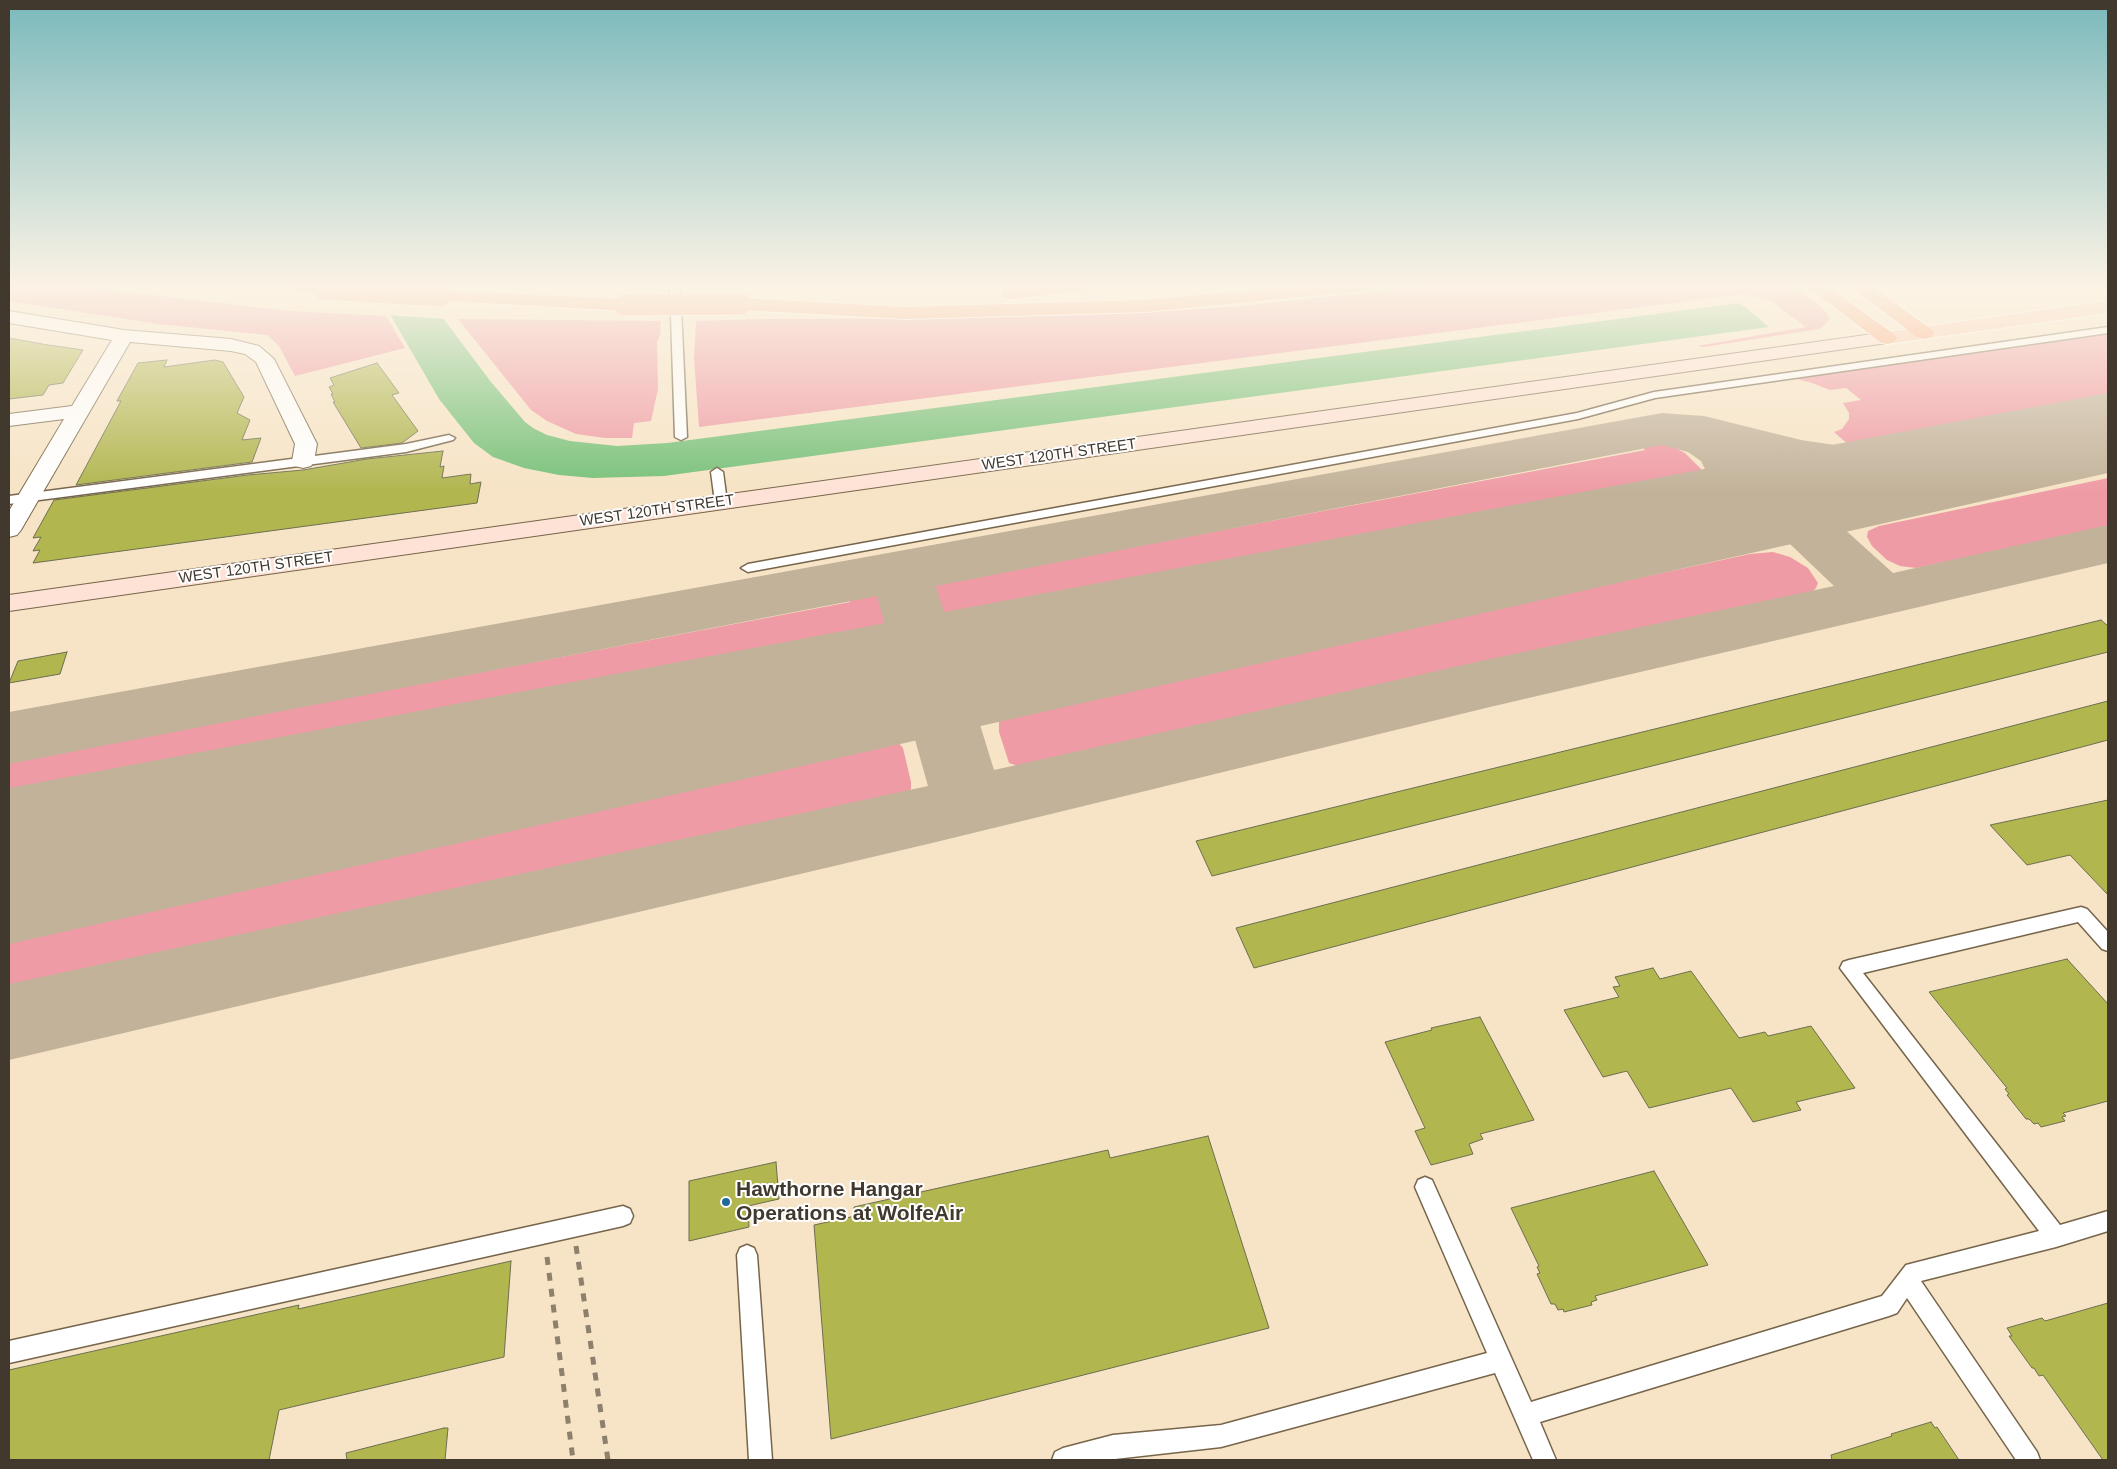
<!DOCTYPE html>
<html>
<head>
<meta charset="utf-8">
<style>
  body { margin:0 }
  #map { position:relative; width:2117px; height:1469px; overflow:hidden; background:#f7e4c6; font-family:Helvetica,sans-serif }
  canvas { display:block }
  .frame { position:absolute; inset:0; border:10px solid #41392e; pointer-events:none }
</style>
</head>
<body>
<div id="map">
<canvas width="2117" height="1469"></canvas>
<div class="frame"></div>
</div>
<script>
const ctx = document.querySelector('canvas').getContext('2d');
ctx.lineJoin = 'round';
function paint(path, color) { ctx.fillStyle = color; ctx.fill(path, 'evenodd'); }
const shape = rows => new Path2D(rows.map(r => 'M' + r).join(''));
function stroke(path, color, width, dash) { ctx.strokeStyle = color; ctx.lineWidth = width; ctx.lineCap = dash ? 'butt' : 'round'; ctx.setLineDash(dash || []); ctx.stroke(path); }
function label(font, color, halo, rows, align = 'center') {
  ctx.font = font + ' Helvetica,sans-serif'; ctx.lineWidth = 4; ctx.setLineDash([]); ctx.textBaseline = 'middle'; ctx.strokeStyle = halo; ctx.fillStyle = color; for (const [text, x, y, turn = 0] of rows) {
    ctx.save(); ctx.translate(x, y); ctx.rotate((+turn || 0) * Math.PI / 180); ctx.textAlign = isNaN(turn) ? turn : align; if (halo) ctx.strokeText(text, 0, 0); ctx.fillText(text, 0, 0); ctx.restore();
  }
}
const green = shape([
  [9,286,73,286,289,311,386,316,405,348,295,376,279,346,267,335,158,324,9,301],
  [1426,286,1790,286,1805,294,1823,309,1830,319,1821,328,1813,330,1704,347,1697,346,1806,327,1771,301,1744,294,699,427,694,359,696,321,763,319,962,318,1116,314,1231,307],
  [458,319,661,321,660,336,657,341,658,389,651,421,634,423,632,438,605,438,576,434,547,421,531,410],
  [2108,333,2108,395,1850,446,1834,432,1842,429,1849,419,1849,413,1843,403,1861,400,1846,388,1830,390,1812,383,1793,378],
  [1654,443,1668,444,1685,453,1702,470,1705,475,1705,482,1687,487,1680,481,963,623,965,632,956,633,938,628,934,622,927,598,932,585,949,577,957,575,959,580,1645,450,1641,445],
  [2108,478,2108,527,1916,568,1900,566,1887,560,1872,546,1867,537,1868,531,1879,526],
  [1773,552,1790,557,1808,568,1818,583,1816,588,1812,592,1803,595,1027,769,1009,763,999,732,999,721,1011,713,1020,711,1750,554],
  [867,595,879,596,885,601,895,624,895,636,884,646,877,648,875,640,9,811,9,762,850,602,849,596],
  [887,741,899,743,903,748,911,782,911,789,909,792,890,802,9,999,9,928]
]);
const water = shape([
  [370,286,443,318,491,382,525,422,533,428,547,435,570,441,617,446,667,443,1740,303,1769,327,664,476,593,478,559,475,524,468,493,457,474,443,439,399,391,316]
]);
const pier = shape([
  [421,286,447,319,387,315,368,288]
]);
const taxiway = shape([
  [1662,413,1704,416,1801,440,1862,449,1918,452,1944,450,1963,455,1971,467,1963,479,1944,484,1918,486,1862,483,1801,472,1757,461,1765,477,1764,489,1761,495,1782,499,1818,509,1832,518,1893,573,2108,525,2108,563,1490,707,932,843,9,1060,9,984,928,786,910,722,899,716,871,713,848,706,838,689,848,672,871,665,896,667,877,596,9,764,9,712,1662,413],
  [1662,445,1688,452,1701,461,1709,477,1706,492,1701,497,1688,503,1679,516,1688,529,1708,534,1752,530,1778,535,1790,544,1834,586,1490,659,994,770,977,715,976,704,991,690,1009,681,1019,665,1009,649,986,642,956,651,936,586,1662,445]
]);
const runway = shape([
  [2108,393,2108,473,9,944,9,788,2108,393]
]);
const building = shape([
  [9,338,48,345,83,350,63,383,49,385,43,395,9,399,9,338],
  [167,360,164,367,215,360,223,362,244,397,237,413,250,420,242,440,261,438,252,462,76,485,121,401,117,401,138,363,167,360],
  [377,363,399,393,392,395,418,431,402,443,361,448,333,402,335,402,331,394,333,394,329,387,334,385,330,378,377,363],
  [443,451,440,467,444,466,442,478,471,474,470,484,481,482,477,503,33,563,40,550,33,551,41,537,33,538,54,500,248,475,303,470,367,459,443,451],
  [2101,620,2108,626,2108,652,1212,876,1196,841,2101,620],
  [67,652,60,674,9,683,18,661,67,652],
  [2108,701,2108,740,1254,968,1236,928,2108,701],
  [2108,800,2108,895,2070,855,2027,865,1990,825,2108,800],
  [2067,959,2108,1004,2108,1101,2063,1113,2066,1116,2062,1117,2065,1121,2041,1127,2038,1123,2034,1124,2029,1119,2026,1119,2007,1095,2009,1094,2005,1089,2007,1088,1929,992,2067,959],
  [1653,968,1660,979,1691,971,1739,1038,1765,1032,1768,1036,1811,1026,1855,1088,1796,1102,1801,1110,1753,1122,1731,1088,1649,1108,1627,1071,1603,1077,1564,1010,1619,997,1613,987,1620,986,1615,977,1653,968],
  [1480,1017,1534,1120,1480,1134,1483,1139,1469,1144,1473,1154,1431,1165,1415,1131,1425,1128,1385,1042,1432,1030,1431,1028,1480,1017],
  [1208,1136,1269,1328,831,1439,814,1225,855,1216,854,1207,1108,1150,1110,1158,1208,1136],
  [776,1162,779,1199,748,1206,749,1227,689,1241,689,1181,776,1162],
  [1654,1171,1708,1265,1595,1296,1597,1300,1591,1302,1592,1305,1564,1312,1563,1309,1558,1310,1555,1304,1551,1304,1537,1274,1540,1273,1537,1267,1539,1266,1511,1208,1654,1171],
  [511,1261,504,1357,279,1410,269,1460,9,1460,9,1370,299,1305,298,1309,511,1261],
  [2108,1303,2108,1460,2103,1460,2043,1375,2039,1376,2034,1368,2032,1368,2009,1336,2012,1336,2007,1328,2042,1318,2045,1321,2108,1303],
  [1931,1422,1935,1428,1937,1427,1959,1460,1832,1460,1831,1455,1892,1436,1891,1434,1931,1422],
  [444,1428,448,1428,445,1460,347,1460,346,1453,444,1428]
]);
const lane = shape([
  [670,286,680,286,687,437,681,440,675,437,670,286],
  [2108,327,2108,333,1655,398,1578,419,748,572,741,568,748,564,1577,413,1654,392,2108,327],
  [449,435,455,438,453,440,406,452,9,504,9,496,406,444,449,435],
  [717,468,723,472,727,502,721,506,715,502,711,472,717,468],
  [2081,907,2087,909,2108,932,2108,951,2102,949,2078,922,1863,973,2060,1225,2108,1211,2108,1231,2056,1247,1921,1281,2037,1452,2040,1460,2016,1460,1907,1298,1897,1313,1889,1316,1540,1422,1556,1460,1533,1460,1495,1373,1221,1447,1106,1460,1052,1460,1055,1452,1063,1448,1113,1435,1221,1425,1487,1353,1415,1187,1418,1180,1425,1177,1432,1180,1531,1402,1882,1296,1906,1265,2039,1231,1840,968,1843,962,1849,960,2081,907],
  [623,1206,630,1209,633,1216,630,1223,623,1226,9,1363,9,1341,623,1206],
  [747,1245,754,1248,757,1255,772,1460,749,1460,737,1255,740,1248,747,1245]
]);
const street = shape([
  [9,311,124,330,231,339,259,346,274,359,317,444,314,461,311,466,303,468,295,466,292,461,295,444,256,362,245,354,231,351,130,342,21,530,17,535,9,537,9,511,64,419,9,426,9,414,72,406,112,340,9,323,9,311]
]);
const secondary = shape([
  [1887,332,1894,334,1897,338,1894,342,9,611,9,595,1887,332]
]);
const primary = shape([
  [2108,301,2108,313,1887,344,1880,342,1877,338,1880,334,1887,332,2108,301]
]);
const highway = shape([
  [291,286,330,286,332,289,329,293,323,294,294,290,291,286],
  [1020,286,1089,286,1086,290,1080,291,1010,299,1004,297,1001,293,1004,289,1020,286],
  [1299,286,1373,286,1370,290,1364,291,1145,312,905,319,741,310,734,308,732,304,734,300,741,298,905,307,1145,300,1299,286],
  [1806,286,1827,286,1894,334,1897,338,1894,342,1887,344,1880,342,1806,286],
  [1850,286,1871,286,1931,329,1934,333,1931,337,1924,339,1917,337,1850,286],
  [440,290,625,299,632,301,634,305,632,309,625,311,433,300,431,296,433,292,440,290]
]);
const rail = shape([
  [576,1246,608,1460],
  [547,1257,573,1460]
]);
const highwayBridge = shape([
  [323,289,440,296],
  [625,305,741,304]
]);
const markers = [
  [726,1202,5,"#21699d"]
];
const farStreetnames = [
  ["WEST 120TH STREET",1059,455,-8],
  ["WEST 120TH STREET",657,511,-8],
  ["WEST 120TH STREET",256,568,-8]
];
const nearPoinames = [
  ["Hawthorne Hangar",736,1190],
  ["Operations at WolfeAir",736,1214]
];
paint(green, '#ef9ba5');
paint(water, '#77c179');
paint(pier, '#f7e4c6');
paint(taxiway, '#c2b29a');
paint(runway, '#c2b29a');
paint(building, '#b1b64f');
stroke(building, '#6c6e50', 1);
stroke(lane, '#76654b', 3);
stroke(street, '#76654b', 2);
stroke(secondary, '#76654b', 2);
stroke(primary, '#fff', 2);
stroke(highway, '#fff', 2);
paint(lane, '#fff');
paint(street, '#fff');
paint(secondary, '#fee2d6');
paint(primary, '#fdc6ac');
paint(highway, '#fba075');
stroke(rail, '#8d806d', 5, [8, 8]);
stroke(highwayBridge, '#fff', 23, []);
stroke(highwayBridge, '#fba075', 21);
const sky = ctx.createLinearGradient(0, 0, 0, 492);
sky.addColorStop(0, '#7bb9bc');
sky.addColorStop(0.58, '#fbf3e5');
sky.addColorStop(1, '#fbf3e500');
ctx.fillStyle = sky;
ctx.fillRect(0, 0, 2117, 492);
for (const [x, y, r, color] of markers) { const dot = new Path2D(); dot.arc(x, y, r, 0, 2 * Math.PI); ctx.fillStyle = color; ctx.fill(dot); stroke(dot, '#fff', 2); }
label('15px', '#41392e', '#fff', farStreetnames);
label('bold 21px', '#41392e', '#fff', nearPoinames, 'left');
</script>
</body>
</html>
